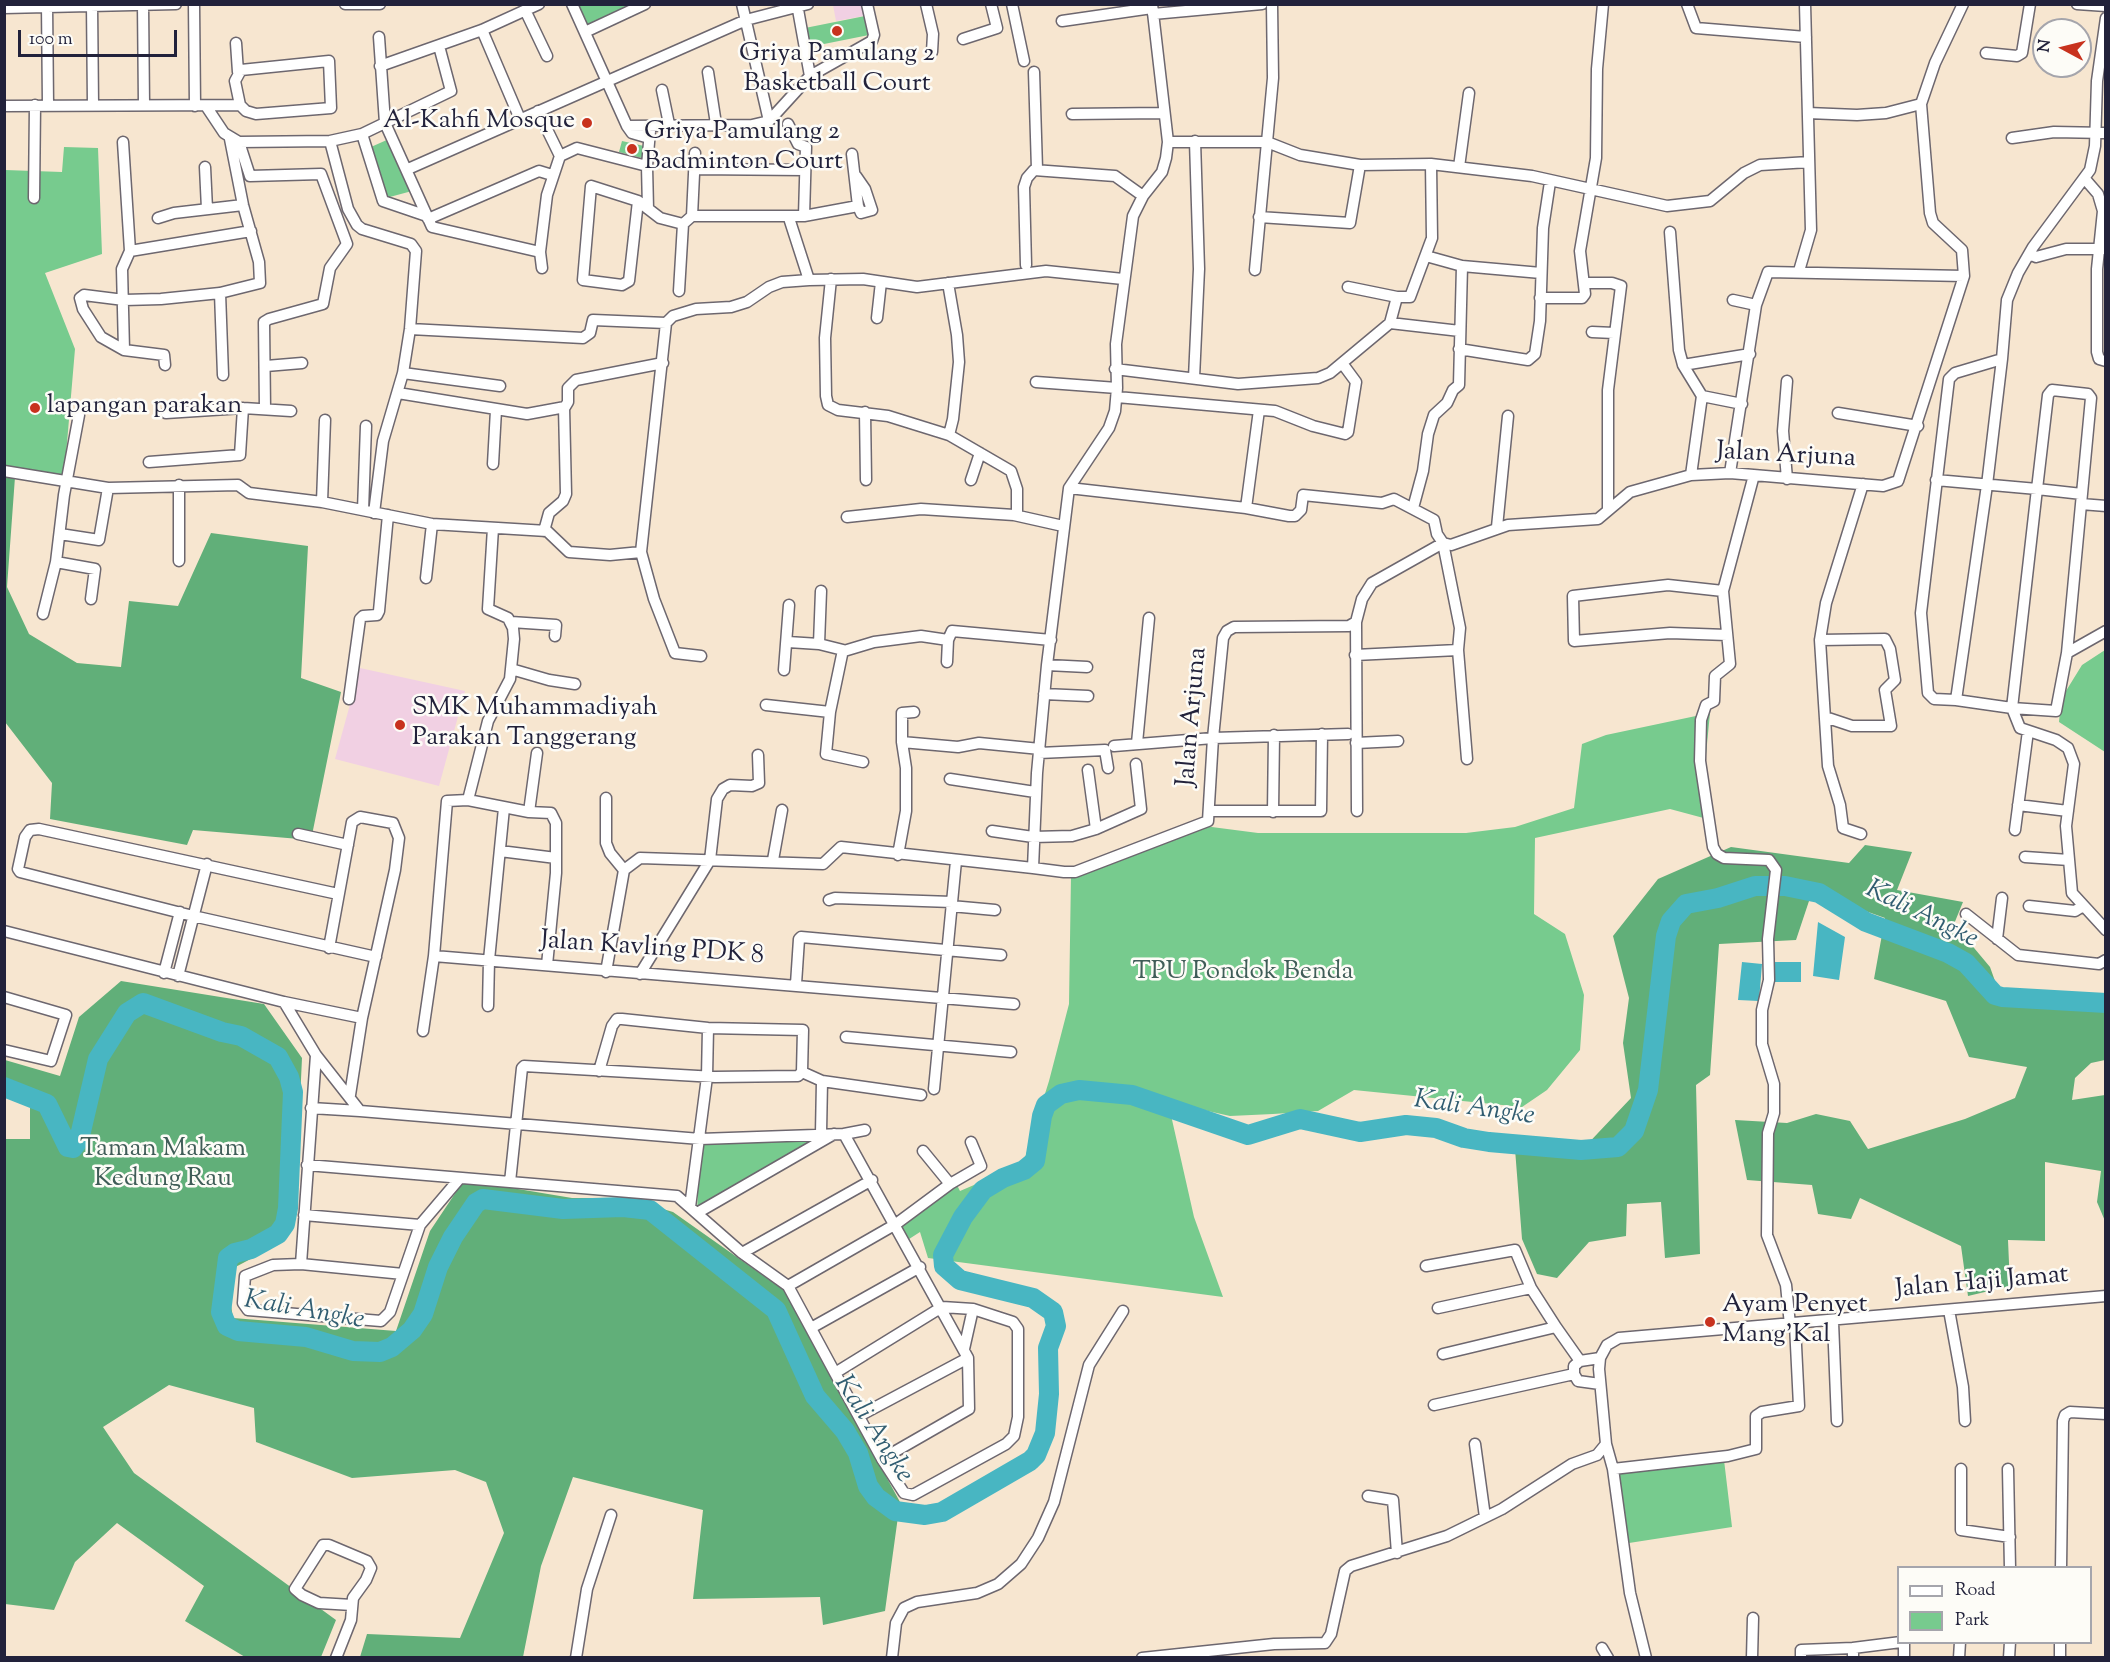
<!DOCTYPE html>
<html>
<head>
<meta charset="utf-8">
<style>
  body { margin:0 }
  #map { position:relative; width:2110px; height:1662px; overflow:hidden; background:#f7e6d0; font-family:"Sorts Mill Goudy",serif }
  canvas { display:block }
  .frame { position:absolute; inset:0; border:6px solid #22223b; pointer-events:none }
  .legend { position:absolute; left:1897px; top:1566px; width:195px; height:78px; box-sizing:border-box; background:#fdfcf7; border:2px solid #a5a5ac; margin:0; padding:8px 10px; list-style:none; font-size:18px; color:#22223b }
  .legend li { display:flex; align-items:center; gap:12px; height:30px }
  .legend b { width:30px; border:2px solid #a5a5ac }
  .north { position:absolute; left:2032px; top:18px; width:60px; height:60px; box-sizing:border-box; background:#fdfcf7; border:2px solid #a5a5ac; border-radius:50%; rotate:277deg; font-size:16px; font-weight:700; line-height:24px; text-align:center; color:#22223b }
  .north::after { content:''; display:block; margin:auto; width:21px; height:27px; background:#c8321e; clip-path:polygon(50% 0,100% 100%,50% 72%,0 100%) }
  .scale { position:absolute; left:18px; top:30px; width:159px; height:27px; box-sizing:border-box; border:3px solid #22223b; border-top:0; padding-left:8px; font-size:18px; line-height:21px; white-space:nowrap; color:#22223b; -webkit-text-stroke:4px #fdfcf7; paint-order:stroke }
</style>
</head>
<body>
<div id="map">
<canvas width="2110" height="1662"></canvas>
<div class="frame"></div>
<ul class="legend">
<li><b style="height:8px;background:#fff"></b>Road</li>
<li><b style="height:16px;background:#77cb8e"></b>Park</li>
</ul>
<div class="north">N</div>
<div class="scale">100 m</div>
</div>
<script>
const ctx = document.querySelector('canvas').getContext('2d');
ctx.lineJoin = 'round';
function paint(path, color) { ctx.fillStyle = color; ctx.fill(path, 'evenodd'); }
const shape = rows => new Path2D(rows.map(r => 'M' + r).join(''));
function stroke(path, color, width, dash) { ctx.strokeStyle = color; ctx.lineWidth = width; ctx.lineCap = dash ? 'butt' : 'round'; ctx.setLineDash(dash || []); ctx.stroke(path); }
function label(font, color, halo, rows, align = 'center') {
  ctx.font = font + ' "Sorts Mill Goudy",serif'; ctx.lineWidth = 5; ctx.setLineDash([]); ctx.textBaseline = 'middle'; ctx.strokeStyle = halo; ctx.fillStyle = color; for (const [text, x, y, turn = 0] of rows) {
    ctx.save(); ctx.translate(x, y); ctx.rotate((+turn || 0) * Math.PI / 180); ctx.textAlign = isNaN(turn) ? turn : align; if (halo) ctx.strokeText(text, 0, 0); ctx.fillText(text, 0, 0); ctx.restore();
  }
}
const built = shape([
  [833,5,862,5,864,16,836,21],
  [360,668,465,691,439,786,335,759]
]);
const green = shape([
  [577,5,635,5,587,27],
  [865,16,869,35,809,47,805,28],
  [389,139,412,191,386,198,371,147],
  [622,141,644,146,642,158,619,152],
  [64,147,98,148,102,254,45,273,75,349,64,478,5,474,5,170,62,172],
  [2105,650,2105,752,2059,722,2061,699,2082,665],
  [1710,713,1705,765,1711,820,1670,809,1535,838,1534,914,1565,934,1584,995,1580,1050,1547,1090,1522,1107,1354,1090,1318,1111,1273,1114,1230,1116,1168,1102,1194,1217,1223,1297,928,1258,920,1232,906,1241,899,1222,957,1185,960,1191,1023,1164,1049,1081,1069,1004,1071,876,1204,826,1258,833,1466,833,1515,827,1574,808,1582,744,1606,735],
  [826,1138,697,1213,700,1139],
  [1724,1460,1732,1527,1629,1543,1618,1473]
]);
const forest = shape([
  [5,474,15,477,7,587,29,634,77,663,121,667,129,601,178,606,211,533,308,546,301,678,341,692,311,840,193,830,187,845,50,819,52,783,5,722],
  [1865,845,1912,852,1897,890,1963,902,1954,924,1990,967,2000,995,2049,1003,2105,994,2105,1060,2091,1063,2075,1078,2072,1100,2105,1095,2105,1221,2097,1202,2101,1171,2045,1162,2045,1241,2008,1240,2010,1286,1968,1296,1961,1246,1860,1198,1851,1219,1818,1214,1812,1185,1747,1180,1735,1120,1787,1123,1816,1114,1850,1121,1868,1149,1965,1119,2015,1098,2027,1067,1969,1057,1946,1001,1874,979,1885,918,1812,892,1796,940,1719,944,1710,1075,1696,1085,1700,1254,1665,1258,1661,1202,1627,1204,1626,1236,1589,1242,1557,1278,1537,1274,1522,1239,1515,1149,1581,1151,1631,1098,1623,1043,1629,998,1613,936,1658,879,1731,847,1849,863],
  [121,981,264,1004,302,1058,295,1207,279,1244,226,1272,233,1318,396,1331,430,1231,464,1180,572,1198,626,1198,673,1212,785,1291,900,1502,885,1611,823,1625,820,1597,693,1599,703,1510,573,1477,541,1566,523,1657,360,1657,367,1634,460,1638,504,1533,486,1482,455,1470,352,1478,256,1442,254,1408,169,1385,103,1427,134,1473,336,1620,321,1657,245,1657,185,1621,204,1586,117,1523,75,1562,54,1610,5,1604,5,1139,30,1139,30,1100,5,1097,5,1060,60,1076,79,1017]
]);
const water = shape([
  [1818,922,1845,937,1839,980,1813,976],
  [1742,962,1762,964,1759,1001,1738,1000],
  [1775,962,1801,962,1801,982,1775,982]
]);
const river = shape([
  [4,1087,47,1104,68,1147,73,1148,79,1140,98,1059,127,1013,143,1003,222,1032,241,1036,278,1057,289,1077,293,1092,288,1208,285,1224,278,1234,251,1249,235,1253,228,1258,221,1312,227,1326,238,1331,306,1337,353,1351,380,1352,392,1347,412,1330,423,1314,438,1267,453,1237,476,1203,483,1199,563,1209,623,1207,650,1210,776,1310,815,1396,845,1431,858,1453,868,1486,876,1497,895,1511,925,1515,942,1512,1030,1461,1036,1455,1045,1433,1049,1394,1048,1348,1056,1326,1053,1312,1033,1298,960,1280,944,1266,943,1255,963,1217,983,1190,1003,1178,1024,1170,1035,1161,1042,1116,1046,1105,1061,1094,1079,1090,1132,1095,1248,1135,1300,1119,1360,1132,1406,1125,1436,1128,1464,1138,1489,1142,1581,1150,1618,1147,1634,1131,1648,1090,1666,936,1671,921,1686,904,1718,898,1755,886,1785,886,1819,893,1866,922,1948,953,1966,963,1995,995,2002,997,2106,1003]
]);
const street = shape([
  [47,4,48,105],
  [92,4,93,105],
  [143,4,144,105],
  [194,4,195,106],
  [345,4,380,4],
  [572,4,627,126,632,133,649,138],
  [742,4,769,121],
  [797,4,810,76],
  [926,4,933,34,932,52],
  [1012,4,1024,61],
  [1152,4,1168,142,1166,158,1162,172,1143,196,1133,216,1116,344,1117,388,1115,411,1109,428,1069,488,1047,665,1037,773,1033,868,1064,872,1075,872,1208,821,1213,738,1223,638,1227,631,1234,627,1349,626,1356,622,1362,599,1372,583,1443,543,1451,545,1508,525,1598,519,1630,492,1691,475,1730,473,1883,486,1898,481,1964,276,1962,250,1933,223,1930,213,1921,104,1935,63,1963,4],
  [1687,4,1696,28,1806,37],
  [2077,4,2106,6],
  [4,8,176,4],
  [526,12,547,56],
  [1153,14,1262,4],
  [1062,21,1152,8],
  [482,30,520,119],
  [585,32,645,4],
  [379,37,385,123,432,227,540,252],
  [963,39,997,28,991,4],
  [236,43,238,72],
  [1986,53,2017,56,2022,53,2030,4],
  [329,61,331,108,256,114,246,111,240,105,235,81,241,70,329,61],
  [380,66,482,30,539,4],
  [708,72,716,124],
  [1034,72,1037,169],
  [662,90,669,124],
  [4,106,240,105],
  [206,106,224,133,239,142,330,141,362,134,451,91,439,46],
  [538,111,560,156],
  [1808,113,1857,115,1886,113,1921,104],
  [1072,114,1162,113],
  [627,126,752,125,769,121,810,76,872,41,874,35,867,4],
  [362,134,383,201,427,216],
  [2012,138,2054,132,2106,133],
  [330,141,348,209,357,225,362,229,411,244,416,251,410,329,403,373,383,441,374,513],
  [123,142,130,251],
  [239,142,250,176,321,174,347,244,330,268,323,304,269,319,264,322,265,409],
  [1168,142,1267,142,1300,155,1360,165,1431,164,1532,176,1667,206,1710,201,1744,173,1760,165,1809,162],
  [205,167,207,209],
  [1459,167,1469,93],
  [408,169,746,20,808,4],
  [694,169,805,170],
  [856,176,865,189,872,210,861,213,858,206],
  [2085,179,2098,194,2103,211,2097,269,2097,352,2099,359,2106,361],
  [34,198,35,105],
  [638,201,629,281,622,285,583,280,591,186,638,201,660,218,683,224,692,216,695,153],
  [648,209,647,166,650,131],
  [692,216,804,216,806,147,798,144,788,124],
  [804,216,858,206,852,154],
  [1259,217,1350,223,1360,165],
  [158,218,174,213,243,205],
  [789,218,809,280],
  [428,219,539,171,552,175],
  [1670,232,1679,350,1683,365,1702,396],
  [2029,254,2036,257,2066,249,2105,249],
  [1426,256,1462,266,1541,273],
  [1026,265,1024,187,1027,178,1034,170,1115,176,1143,196],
  [542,268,540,252,547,195,560,156,577,148,647,166],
  [1255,270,1273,78,1272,4],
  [1799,271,1811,230,1805,4],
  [831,279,825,338,826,396,828,405,838,410,888,416,949,435,1011,471,1017,489,1017,512,1014,515,921,509,847,517],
  [948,283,957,335,959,362,953,419,949,435],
  [1585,283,1612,283,1621,286,1608,390,1608,509],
  [1348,287,1397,297,1410,297,1432,238,1431,164],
  [679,291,683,224],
  [220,293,223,375],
  [1540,298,1582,298,1585,294,1580,251,1596,158,1597,69,1603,4],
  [1733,300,1756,305],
  [877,318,881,282],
  [666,323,641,552,654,599,675,653,701,656],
  [1390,323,1460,331],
  [410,329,583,338,590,333,593,320,666,323,673,316,696,309,731,307,747,302,769,287,782,282,809,280,863,279,917,287,1046,271,1123,279],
  [1592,332,1614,333],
  [1459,349,1528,360,1535,354,1540,321,1543,228,1550,182],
  [124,350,122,269,130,251,251,231],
  [2002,359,1955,373,1949,379,1921,613,1928,693,1934,699,1956,700,1987,485,2002,359,2007,300,2018,273,2033,247,2090,170,2095,146,2097,81,2106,18],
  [165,365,164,355,124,350,101,337,83,309,80,298,84,295,124,300,161,299,220,293,260,283,259,262,243,205,230,139],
  [1683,365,1750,354],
  [266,366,302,363],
  [1115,369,1238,384,1318,378,1330,373,1390,323,1397,297],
  [403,373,500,386],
  [1194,378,1199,269,1195,141],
  [1787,381,1783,431,1787,479],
  [1036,382,1117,388],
  [398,393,527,414,565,407,568,402,568,388,576,380,663,363],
  [1117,397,1275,411,1313,426,1345,434,1348,432,1356,382,1342,363],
  [865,412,866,480],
  [166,413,243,408,291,411],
  [1838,413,1918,426],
  [149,462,240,455,243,408],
  [493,464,496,410],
  [4,471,108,488,238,485,249,493,322,502,432,524,547,531,569,552,610,555,641,552],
  [1730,473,1756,305,1768,272,1964,276],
  [1691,475,1702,396,1742,404],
  [1754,475,1723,591,1730,664,1715,676,1714,701,1706,705,1701,720,1700,761,1713,847,1717,854,1724,858,1769,860,1776,870,1768,939,1769,980,1762,1010,1762,1044,1774,1084,1774,1113,1768,1133,1767,1235,1786,1285,1790,1325],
  [971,480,980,453],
  [1936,480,2037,489,2012,708,1956,700],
  [179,485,179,561],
  [1069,488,1246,508,1289,516,1295,516,1301,510,1303,495,1382,503,1394,499,1434,520,1437,534,1443,543,1460,628,1458,650,1467,759],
  [2082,494,2037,489,2048,395,2052,390,2088,394,2091,398,2067,653,2056,711,2012,708,2020,728,2056,740,2068,748,2074,764,2066,826,2072,893,2106,930],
  [322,502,325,420],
  [2081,504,2106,506],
  [1246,508,1259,410],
  [1413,508,1423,471,1428,434,1434,415,1447,403,1453,390,1459,385,1462,266],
  [363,510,366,426],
  [1014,515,1063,526],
  [1497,527,1508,416],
  [544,531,549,513,563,501,566,494,564,407],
  [60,534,99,540,108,488],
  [56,562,95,569,91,599],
  [426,578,432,524],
  [1723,591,1668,585,1573,596,1574,641,1670,633,1727,635],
  [43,614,56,562,64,495,79,415],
  [511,622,556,625,555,636],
  [1356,622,1357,811],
  [1820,640,1885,639,1890,649,1895,680,1885,690,1891,726,1852,726,1825,717],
  [788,642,819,644,843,650,830,712,826,754,863,762],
  [819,644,821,591],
  [844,651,874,642,921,636,948,640],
  [2067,653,2106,631],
  [1355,655,1458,650],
  [947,662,948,640,952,631,1051,640],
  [1047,665,1087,667],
  [511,669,549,680,575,684],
  [784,670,789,605],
  [1044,694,1088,696],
  [349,699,360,619,363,616,377,615,379,611,388,515],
  [766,705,830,712],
  [902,742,902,713,914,712],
  [1137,743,1149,618],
  [1356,743,1398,741],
  [1114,746,1213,738,1348,734],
  [1039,753,1105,750,1108,768],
  [1088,770,1096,829],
  [950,779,1035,792],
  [606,798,606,843,610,853,624,870],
  [468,800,488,721,510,679,514,639,513,628,508,618,488,609,493,528],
  [2018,805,2068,811],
  [1209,811,1321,811,1322,734],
  [529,812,551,813,556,823,556,873,547,965],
  [1273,812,1274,735],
  [2015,830,2028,731],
  [992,831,1033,837,1072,836,1096,829,1141,809,1136,764],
  [298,834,348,845],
  [1861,834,1843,828,1840,805,1828,766,1820,640,1826,603,1863,484],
  [500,851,556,858],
  [898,855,906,811,906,768,902,742,958,747,979,743,1040,749],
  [2025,857,2069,860],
  [773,860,782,810],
  [338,894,39,829,30,830,25,837,18,869,20,872,193,916,376,957],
  [829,900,835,898,952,902],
  [951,906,995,910],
  [2029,906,2075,911,2083,906],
  [1966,914,2018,955,2099,964,2106,960],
  [4,931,284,1002,316,1055,360,1111,700,1139,844,1134,968,1358,969,1409,882,1459],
  [1997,939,2002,898],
  [329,948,352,822,360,817,393,823,399,838,395,870,362,1018,350,1095],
  [434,956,447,801,468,800,529,812,537,753],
  [606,972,624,870,640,858,823,864,841,847,1033,868],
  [164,973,180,912],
  [640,974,710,860,717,799,723,789,730,785,752,786,759,783,758,755],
  [178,976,207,864],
  [796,984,799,939,801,937,1001,955],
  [4,997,66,1015,51,1061,4,1050],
  [284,1002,362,1018],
  [488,1006,489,960,504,808],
  [423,1031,434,956,1014,1004],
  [846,1037,1011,1052],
  [599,1071,612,1026,617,1019,622,1019,708,1028,803,1030,802,1072],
  [802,1072,822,1081,921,1095],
  [934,1089,956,861],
  [311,1108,360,1111],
  [821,1133,822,1081],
  [844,1134,865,1130],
  [923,1151,950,1184],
  [307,1165,677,1196,742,1253,788,1286,835,1373,882,1459,904,1493,913,1495,1006,1444,1014,1436,1018,1417,1018,1329,1013,1322,973,1309,942,1307,835,1373],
  [510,1182,522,1068,524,1066,715,1077,798,1076,802,1072],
  [690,1207,707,1077,708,1028],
  [697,1213,834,1134],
  [304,1215,420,1225],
  [742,1253,872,1180],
  [301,1264,316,1055],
  [1426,1266,1515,1250,1531,1288,1556,1327,1443,1354],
  [403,1274,301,1264,273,1265,245,1276,243,1303,248,1310,381,1321,390,1312,420,1225,460,1178],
  [788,1286,896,1224,950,1184,981,1166,971,1142],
  [1438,1308,1531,1288],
  [1949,1310,1963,1387,1965,1421],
  [1833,1322,1837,1421],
  [1556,1327,1580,1361],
  [811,1328,920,1267],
  [964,1349,973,1309],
  [1600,1358,1580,1361,1574,1366,1574,1374,1578,1381,1600,1384],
  [1434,1405,1574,1374],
  [859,1416,968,1358],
  [1475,1444,1485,1517],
  [1613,1469,1728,1456,1756,1449,1756,1416,1762,1412,1799,1406,1795,1325],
  [1961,1469,1961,1530,2010,1537],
  [2008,1469,2010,1568],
  [1368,1496,1393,1500,1397,1553],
  [2061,1568,2063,1421,2065,1415,2070,1412,2106,1414],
  [1602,1648,1608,1658],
  [336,1658,351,1620,353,1598,366,1580,371,1568,367,1561,329,1545,323,1545,295,1589,302,1595,319,1603,352,1605],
  [576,1658,587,1589,611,1515],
  [892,1658,896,1623,904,1608,917,1602,977,1593,998,1584,1021,1564,1038,1538,1054,1502,1089,1365,1123,1311],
  [1142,1658,1274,1644,1325,1643,1331,1634,1345,1571,1351,1566,1447,1536,1502,1509,1572,1464,1597,1455,1606,1444],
  [1646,1658,1630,1593,1613,1469,1606,1444,1599,1369,1600,1358,1607,1345,1619,1338,2106,1296],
  [1752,1658,1753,1618],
  [1801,1658,1801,1650,1853,1648],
  [1853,1658,1853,1648,1901,1642],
  [1904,1658,1904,1642],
  [1959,1658,1960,1642],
  [2009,1658,2010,1642],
  [2060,1658,2060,1642]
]);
const markers = [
  [837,31,6,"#c8321e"],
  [587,123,6,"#c8321e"],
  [632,149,6,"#c8321e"],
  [35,408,6,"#c8321e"],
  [400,725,6,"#c8321e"],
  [1710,1322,6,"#c8321e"]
];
const poiNames = [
  ["Griya Pamulang 2",837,56,"center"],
  ["Basketball Court",837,86,"center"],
  ["Al-Kahfi Mosque",575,123,"right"],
  ["Griya Pamulang 2",644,134],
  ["Badminton Court",644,164],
  ["lapangan parakan",47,408],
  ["SMK Muhammadiyah",412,710],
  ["Parakan Tanggerang",412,740],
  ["Ayam Penyet",1722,1307],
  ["Mang'Kal",1722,1337]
];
const streetNames = [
  ["Jalan Arjuna",1786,457,3],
  ["Jalan Arjuna",1194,717,-85],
  ["Jalan Kavling PDK 8",652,950,4],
  ["Jalan Haji Jamat",1982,1284,-5]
];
const parkNames = [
  ["TPU Pondok Benda",1243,974],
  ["Taman Makam",163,1151],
  ["Kedung Rau",163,1181]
];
const waterNames = [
  ["Kali Angke",1921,916,26],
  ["Kali Angke",1474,1110,8],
  ["Kali Angke",304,1312,10],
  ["Kali Angke",872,1430,57]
];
paint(built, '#f1d0e3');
paint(green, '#77cb8e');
paint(forest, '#61af79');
paint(water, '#48b6c2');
stroke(river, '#48b6c2', 20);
stroke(street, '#6d676f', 13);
stroke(street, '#fff', 10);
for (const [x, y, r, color] of markers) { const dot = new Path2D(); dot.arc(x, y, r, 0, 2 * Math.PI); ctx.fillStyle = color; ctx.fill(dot); stroke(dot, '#fdfcf7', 2); }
label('26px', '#22223b', '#fdfcf7', poiNames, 'left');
label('26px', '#22223b', '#fdfcf7', streetNames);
label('26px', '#405d58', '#fdfcf7', parkNames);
label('italic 27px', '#315d71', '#fdfcf7', waterNames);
</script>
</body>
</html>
